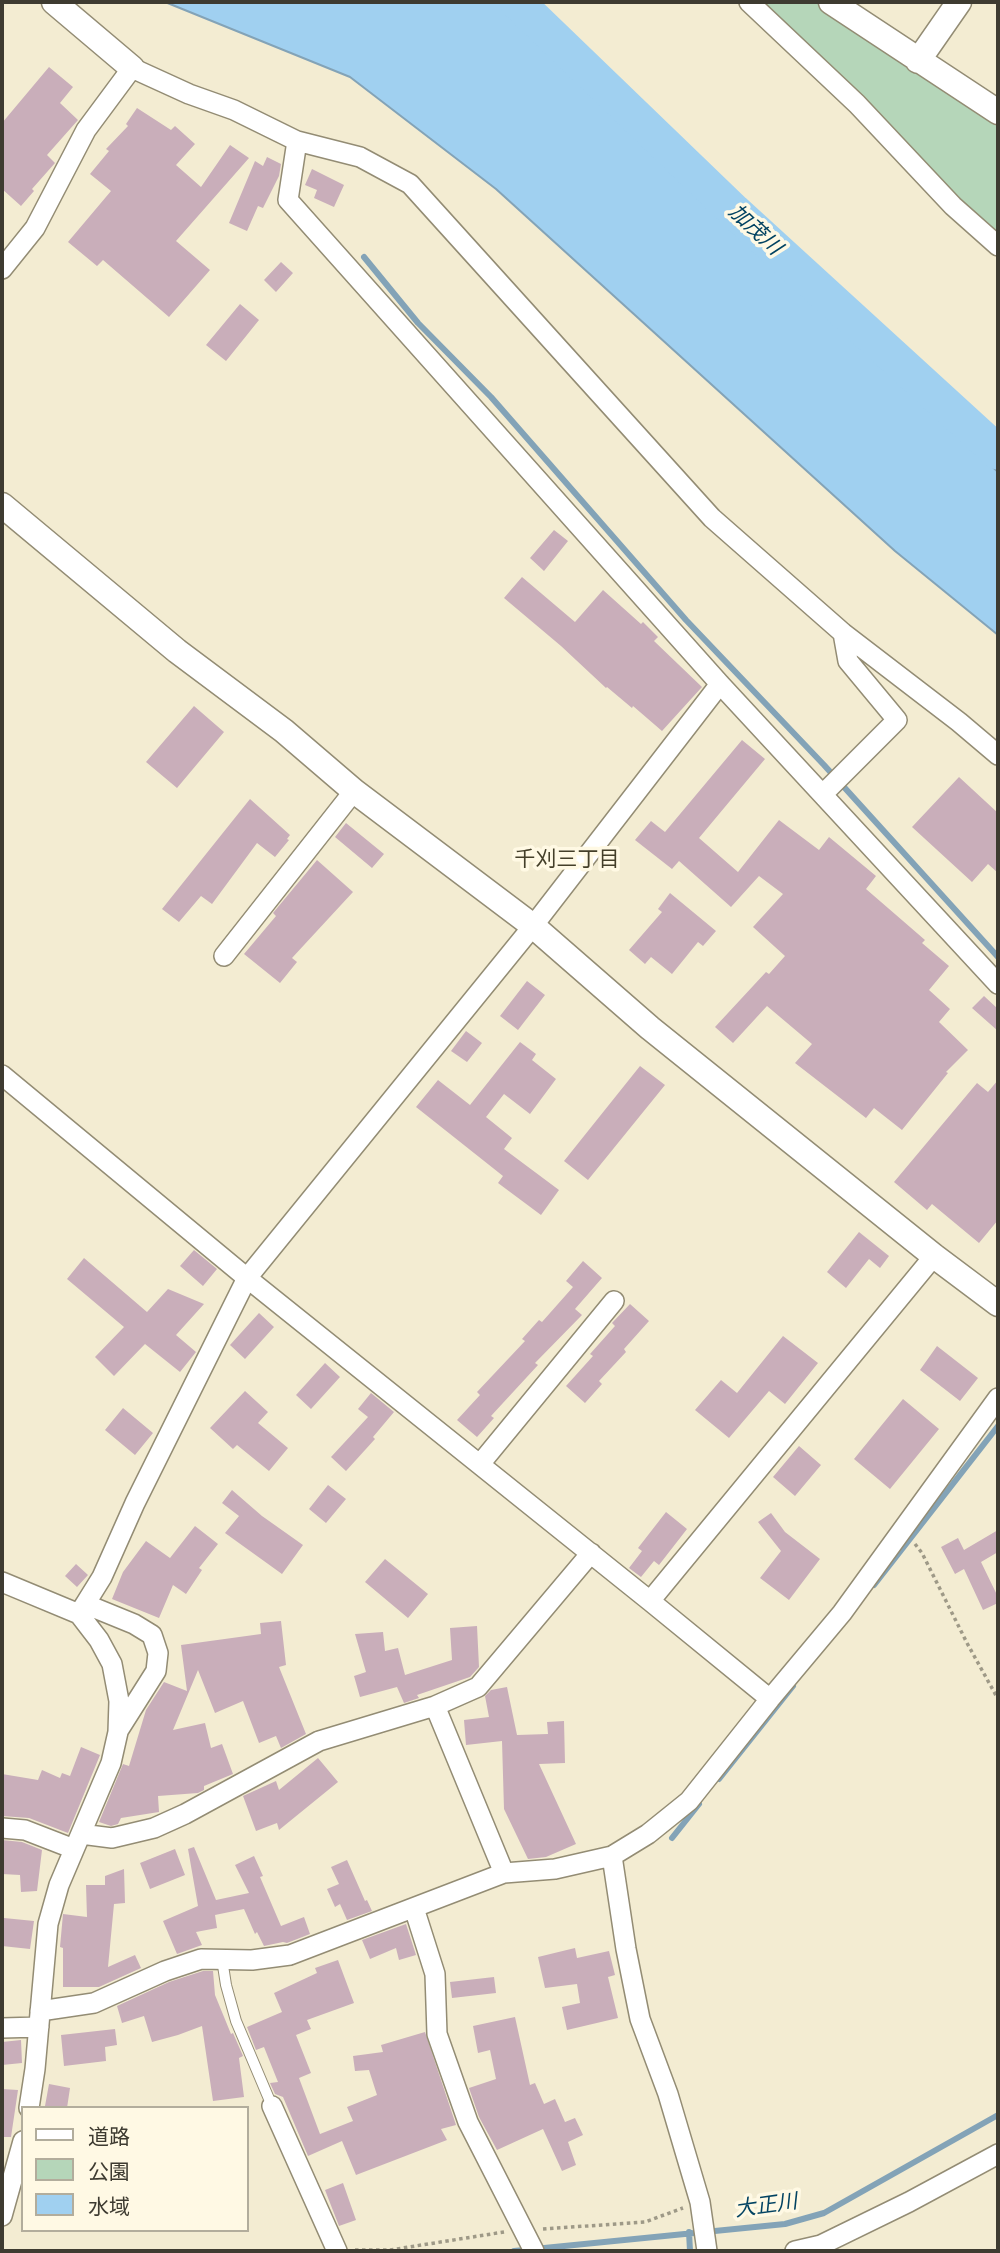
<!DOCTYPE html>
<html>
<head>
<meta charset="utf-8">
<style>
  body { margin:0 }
  #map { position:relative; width:1000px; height:2253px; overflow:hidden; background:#f3ecd2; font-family:"PT Sans Narrow","Noto Sans JP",sans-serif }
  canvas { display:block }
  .frame { position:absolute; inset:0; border:4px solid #3e3b31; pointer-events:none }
  .legend { position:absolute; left:21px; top:2106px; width:228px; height:126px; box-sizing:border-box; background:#fff9e4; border:2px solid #b2ad9c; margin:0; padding:9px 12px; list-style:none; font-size:21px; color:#3e3b31 }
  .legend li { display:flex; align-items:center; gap:14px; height:35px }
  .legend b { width:35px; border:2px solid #b2ad9c }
</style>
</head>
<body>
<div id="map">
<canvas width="1000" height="2253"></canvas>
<div class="frame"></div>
<ul class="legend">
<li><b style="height:9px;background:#fff"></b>道路</li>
<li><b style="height:19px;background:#b5d6b9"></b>公園</li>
<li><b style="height:19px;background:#a0d0f0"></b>水域</li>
</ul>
</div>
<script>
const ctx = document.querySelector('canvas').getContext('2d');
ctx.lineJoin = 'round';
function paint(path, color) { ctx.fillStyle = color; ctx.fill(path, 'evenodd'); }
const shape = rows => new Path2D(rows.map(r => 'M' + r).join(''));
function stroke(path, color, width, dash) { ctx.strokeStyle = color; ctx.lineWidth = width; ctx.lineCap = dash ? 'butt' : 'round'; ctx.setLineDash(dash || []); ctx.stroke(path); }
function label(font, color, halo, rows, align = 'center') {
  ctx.font = font + ' "PT Sans Narrow","Noto Sans JP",sans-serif'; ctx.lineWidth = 7; ctx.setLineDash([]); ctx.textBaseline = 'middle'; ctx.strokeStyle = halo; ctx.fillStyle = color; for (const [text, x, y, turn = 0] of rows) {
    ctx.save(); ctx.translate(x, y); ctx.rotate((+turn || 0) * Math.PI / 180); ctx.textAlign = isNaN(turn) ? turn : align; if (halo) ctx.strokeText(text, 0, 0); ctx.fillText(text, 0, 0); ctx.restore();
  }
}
const green = shape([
  [758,2,822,2,998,120,998,239]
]);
const water = shape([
  [165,2,517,2,582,81,998,472,998,635,895,551,496,189,350,77,165,2]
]);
const stream = shape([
  [364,257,418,323,491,397,686,620,824,765,998,957],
  [874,1585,998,1426],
  [719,1779,793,1686],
  [672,1838,699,1804],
  [689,2232,690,2251],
  [514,2251,785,2224,824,2213,998,2115]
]);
const river = shape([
  [517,2,734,211,998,452]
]);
const building = shape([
  [49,67,73,87,60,103,78,120,47,155,55,163,32,189,34,191,21,206,2,189,2,123],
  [137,108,171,130,175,126,195,144,176,165,201,187,230,145,249,158,176,241,210,270,169,317,103,260,97,266,68,242,111,191,90,174,109,151,106,149,128,126,126,124],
  [267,157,281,164,279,176,263,208,258,206,247,231,229,223,255,161,263,166],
  [312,169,344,185,334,207,314,198,317,190,305,185],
  [281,262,293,273,276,292,264,280],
  [240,304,259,320,226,361,206,345],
  [554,530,568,541,544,571,530,558],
  [522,577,575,622,603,590,641,624,643,622,658,637,654,641,702,687,662,731,633,706,632,708,607,687,606,688,561,646,504,598],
  [194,706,224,732,177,788,146,762],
  [742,740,765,759,699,838,738,872,779,820,819,850,829,837,876,876,866,889,925,940,922,943,949,966,929,990,950,1009,939,1022,968,1050,946,1072,948,1073,902,1130,874,1108,866,1118,795,1063,812,1044,767,1006,733,1043,715,1027,766,972,769,974,785,956,753,927,783,894,759,876,731,907,679,861,672,869,635,840,651,821,665,832],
  [959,777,998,813,998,873,988,864,972,882,912,827],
  [250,799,290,835,287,839,289,840,275,857,257,843,212,904,201,896,179,922,162,909],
  [346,823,384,854,372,868,335,837],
  [317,860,353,892,292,958,297,962,280,983,244,954,276,916,273,913],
  [670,893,716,931,703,946,698,942,672,974,651,957,645,964,629,950,662,912,658,909],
  [527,981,545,995,518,1030,500,1016],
  [984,996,998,1009,998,1031,972,1008],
  [466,1031,482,1043,467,1062,451,1051],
  [520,1042,536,1054,532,1060,556,1079,530,1114,504,1094,486,1117,512,1138,504,1149,559,1190,541,1215,498,1183,503,1176,416,1107,438,1080,470,1105],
  [640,1066,665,1085,588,1180,564,1161],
  [998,1080,998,1220,979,1243,932,1204,927,1210,894,1182,977,1083,988,1092],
  [859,1232,889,1256,880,1268,869,1259,846,1288,827,1272],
  [194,1250,217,1269,203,1286,180,1266],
  [84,1258,147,1312,168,1289,204,1304,176,1335,196,1352,180,1372,145,1344,114,1376,95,1357,124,1327,67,1279],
  [583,1261,602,1278,575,1309,582,1315,535,1363,538,1365,491,1416,494,1418,477,1437,457,1420,480,1395,477,1392,525,1341,522,1339,539,1320,542,1322,573,1287,566,1281],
  [630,1304,649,1321,624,1349,626,1352,599,1381,602,1384,585,1403,566,1386,593,1356,590,1354,615,1326,612,1323],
  [259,1313,274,1327,245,1359,230,1345],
  [783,1336,818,1363,785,1404,769,1391,729,1438,695,1410,721,1380,737,1393],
  [937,1346,978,1378,960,1401,920,1370],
  [325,1363,340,1377,311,1409,296,1395],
  [245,1391,268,1412,258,1423,288,1448,269,1471,237,1445,233,1449,210,1428],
  [371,1393,394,1412,373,1437,375,1439,346,1471,331,1457,368,1417,358,1409],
  [903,1399,939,1429,890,1489,854,1459],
  [123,1408,153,1433,135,1455,105,1430],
  [799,1446,821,1465,795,1496,773,1477],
  [328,1485,346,1499,326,1523,309,1509],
  [232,1490,262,1516,303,1545,282,1574,225,1533,239,1516,222,1503],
  [666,1512,687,1529,659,1565,654,1561,641,1577,629,1568,642,1551,638,1548],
  [771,1513,785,1532,820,1559,789,1600,760,1578,781,1551,758,1522],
  [195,1526,218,1544,199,1568,202,1570,186,1594,173,1585,159,1618,112,1599,123,1572,146,1541,170,1558],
  [998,1530,998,1552,981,1562,998,1597,998,1603,983,1610,964,1569,955,1574,941,1547,958,1538,964,1550],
  [385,1559,428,1594,408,1618,365,1582],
  [76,1564,88,1575,77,1587,65,1576],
  [281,1621,286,1665,279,1667,306,1734,281,1748,276,1736,259,1743,243,1701,215,1713,198,1670,173,1730,205,1723,211,1748,222,1744,233,1774,204,1786,204,1790,198,1793,158,1796,159,1812,121,1818,118,1824,111,1826,99,1822,123,1764,129,1766,146,1710,164,1682,187,1691,181,1645,261,1634,260,1623],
  [477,1626,479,1667,470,1677,417,1695,419,1698,404,1703,397,1687,360,1697,354,1676,366,1672,355,1634,383,1632,385,1651,398,1648,405,1675,452,1660,450,1628],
  [507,1687,517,1735,548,1734,547,1722,564,1721,565,1763,539,1764,576,1844,546,1857,528,1859,504,1809,502,1741,466,1745,464,1720,489,1717,485,1696,491,1690],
  [81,1747,100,1755,68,1833,29,1818,2,1816,2,1774,38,1780,42,1770,60,1778,62,1773,70,1776],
  [318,1758,338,1782,279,1830,277,1823,256,1831,243,1796,276,1781,279,1790],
  [2,1840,22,1842,42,1850,37,1891,21,1892,20,1875,2,1874],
  [194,1847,216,1900,249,1893,235,1865,254,1856,263,1876,260,1877,281,1926,304,1917,310,1934,287,1943,283,1942,264,1946,257,1932,255,1934,244,1909,215,1915,217,1928,196,1932,202,1945,177,1954,163,1921,198,1906,188,1849],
  [175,1849,185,1875,150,1889,140,1863],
  [347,1860,365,1901,367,1900,372,1911,347,1920,340,1904,335,1907,327,1889,339,1884,331,1867],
  [124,1869,125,1903,114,1904,108,1967,135,1955,141,1968,99,1987,63,1987,63,1948,60,1947,63,1914,87,1917,86,1885,105,1885,105,1876],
  [4,1918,34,1921,30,1949,2,1946],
  [406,1924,416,1955,399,1960,396,1948,370,1959,362,1940],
  [575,1948,577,1958,609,1951,615,1975,608,1977,618,2018,567,2030,562,2007,580,2003,577,1984,545,1988,538,1957],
  [338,1960,354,2003,307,2020,311,2029,296,2035,311,2073,299,2078,320,2134,353,2121,347,2107,377,2095,369,2070,355,2071,353,2056,383,2052,381,2045,425,2032,456,2125,441,2129,447,2140,356,2175,342,2141,308,2156,283,2097,275,2094,270,2083,278,2082,264,2047,256,2050,247,2027,282,2012,274,1993,317,1973,315,1968],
  [203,1971,213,1971,215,1995,231,2034,233,2033,243,2056,239,2058,244,2097,213,2101,202,2026,178,2035,152,2042,144,2016,122,2023,117,2006,169,1982],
  [494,1977,496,1993,452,1998,450,1982],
  [515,2017,530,2085,535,2083,544,2104,555,2099,565,2122,575,2118,583,2135,568,2142,576,2165,562,2171,543,2129,497,2150,479,2117,469,2088,496,2079,490,2050,478,2053,473,2026],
  [115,2029,117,2045,105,2047,106,2061,64,2066,61,2035],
  [21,2040,22,2063,2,2065,2,2042],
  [49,2084,70,2088,67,2108,45,2106],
  [2,2089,18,2090,11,2137,2,2137],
  [343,2183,356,2220,339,2226,325,2190]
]);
const path = shape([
  [915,1544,922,1553,967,1643,998,1699],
  [543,2229,645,2222,683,2208],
  [355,2250,390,2250,504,2232]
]);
const service = shape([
  [222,1959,226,1985,236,2021,272,2106]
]);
const minor = shape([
  [749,2,857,104,953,206,998,246],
  [297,141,288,200,720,684,998,984],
  [2,269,35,228,86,130,132,68,189,94,234,110,297,141,360,157,410,184,712,518,843,633,959,722,998,755],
  [823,794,897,720,848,661,843,633],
  [224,956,354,791],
  [2,1075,247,1278,650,1601,770,1699],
  [480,1464,614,1301],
  [2,1582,79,1614,99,1640,112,1664,119,1701,118,1732,111,1763,59,1885,48,1924,35,2069,29,2108],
  [650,1601,934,1256],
  [85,1604,134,1624,152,1635,158,1653,156,1671,118,1731],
  [79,1614,102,1577,135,1503,247,1278,533,926,720,684],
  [435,1706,504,1873],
  [2,1828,25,1830,74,1849],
  [81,1834,112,1838,154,1828,185,1814,319,1741,435,1706,478,1687,591,1553],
  [612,1856,626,1949,640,2019,668,2094,700,2202,707,2251],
  [414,1908,435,1974,437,2034,468,2122,534,2251],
  [40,2011,94,2003,165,1971,201,1959,252,1960,290,1955,504,1873,555,1869,612,1856,648,1834,689,1801,770,1699,842,1613,998,1398],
  [2,2028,39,2027],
  [272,2106,337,2251],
  [2,2216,23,2141],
  [795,2251,821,2245,909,2202,998,2154]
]);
const tertiary = shape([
  [54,2,132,68],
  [831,2,998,112],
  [918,61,959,2],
  [2,505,177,651,284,731,354,791,533,926,650,1028,934,1256,998,1304]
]);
const waterNames = [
  ["加茂川",755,230,43],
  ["大正川",766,2206,-8]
];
const neighbourhoodNames = [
  ["千刈三丁目",567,860]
];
paint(green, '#b5d6b9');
paint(water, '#a0d0f0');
stroke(water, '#83a3b7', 2);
stroke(stream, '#83a3b7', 6);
stroke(river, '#a0d0f0', 35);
paint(building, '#c9aeba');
stroke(service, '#938c74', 12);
stroke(minor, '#938c74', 22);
stroke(tertiary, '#938c74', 27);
stroke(path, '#9e9987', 3.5, [3.5, 3.5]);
stroke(service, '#fff', 10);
stroke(minor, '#fff', 19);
stroke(tertiary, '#fff', 24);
label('italic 21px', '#034362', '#fff9e4', waterNames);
label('21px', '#443f29', '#fff9e4', neighbourhoodNames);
</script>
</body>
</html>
